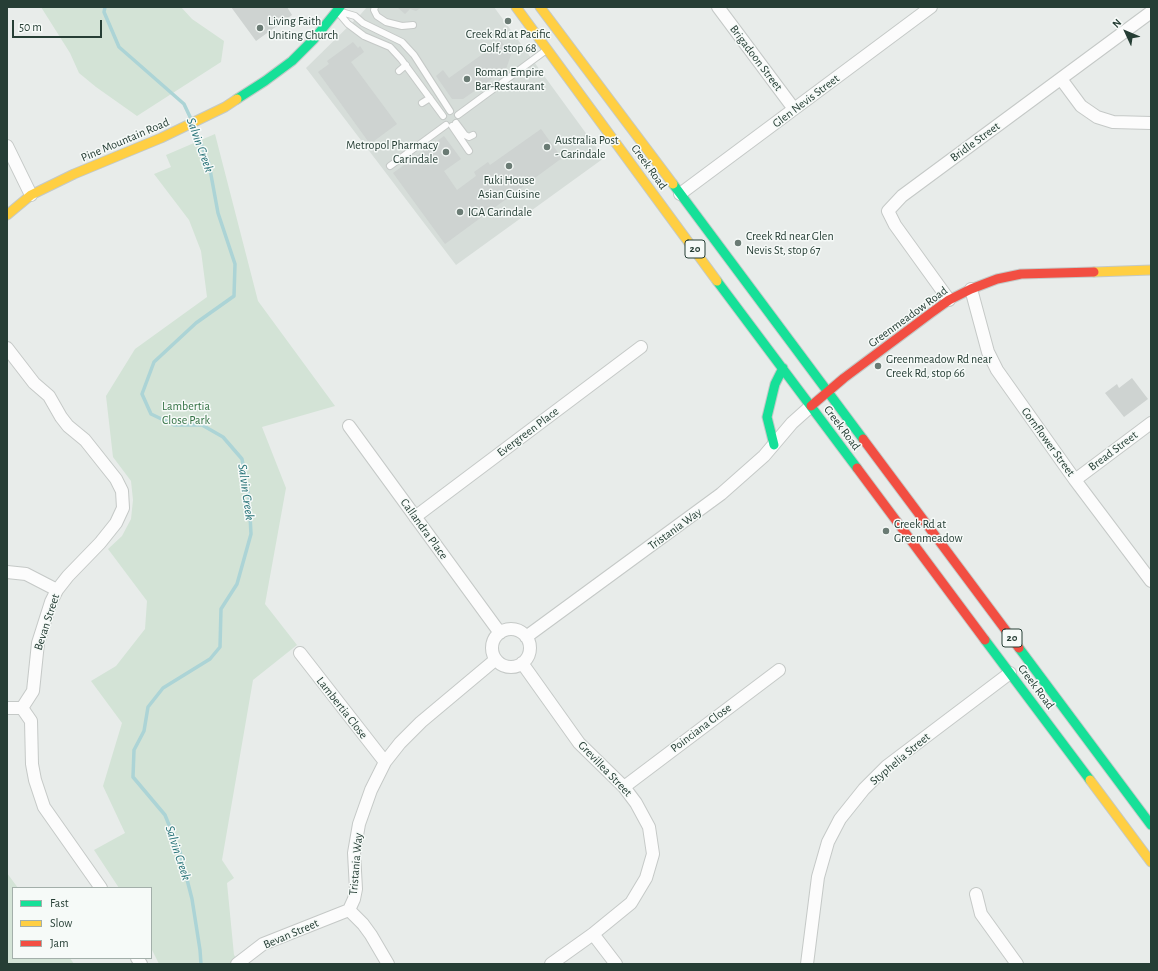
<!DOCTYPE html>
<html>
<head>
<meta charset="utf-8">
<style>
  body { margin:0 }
  #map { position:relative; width:1158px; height:971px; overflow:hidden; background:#e8ecea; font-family:"Alegreya Sans",sans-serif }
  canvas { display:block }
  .frame { position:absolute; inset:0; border:8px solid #263e35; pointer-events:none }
  .legend { position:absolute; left:12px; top:887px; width:140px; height:72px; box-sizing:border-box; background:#f6faf8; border:1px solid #a3afaa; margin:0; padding:5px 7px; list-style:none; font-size:12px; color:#263e35 }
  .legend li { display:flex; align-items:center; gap:8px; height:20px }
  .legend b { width:20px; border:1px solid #a3afaa }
  .north { position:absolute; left:1106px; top:12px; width:40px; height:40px; -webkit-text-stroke:3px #f6faf8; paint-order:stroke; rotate:314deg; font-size:11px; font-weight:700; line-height:16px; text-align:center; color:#263e35 }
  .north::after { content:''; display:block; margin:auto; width:14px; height:18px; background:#263e35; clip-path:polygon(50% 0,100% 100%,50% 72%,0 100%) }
  .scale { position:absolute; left:12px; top:20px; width:90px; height:18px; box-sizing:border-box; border:2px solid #263e35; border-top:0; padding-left:5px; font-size:12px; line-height:14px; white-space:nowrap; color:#263e35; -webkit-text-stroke:3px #f6faf8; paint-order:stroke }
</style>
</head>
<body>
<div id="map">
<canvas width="1158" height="971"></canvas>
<div class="frame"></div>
<ul class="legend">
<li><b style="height:5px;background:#16e098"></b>Fast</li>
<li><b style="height:5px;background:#ffcf43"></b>Slow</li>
<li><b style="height:5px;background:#f24e42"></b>Jam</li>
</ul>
<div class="north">N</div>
<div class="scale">50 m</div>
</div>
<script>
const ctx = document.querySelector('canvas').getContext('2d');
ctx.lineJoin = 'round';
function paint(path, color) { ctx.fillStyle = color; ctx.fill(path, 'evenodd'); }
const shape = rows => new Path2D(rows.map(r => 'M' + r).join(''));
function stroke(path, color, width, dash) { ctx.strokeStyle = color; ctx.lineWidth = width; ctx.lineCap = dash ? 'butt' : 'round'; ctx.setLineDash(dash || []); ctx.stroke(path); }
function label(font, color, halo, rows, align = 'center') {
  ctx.font = font + ' "Alegreya Sans",sans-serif'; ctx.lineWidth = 3; ctx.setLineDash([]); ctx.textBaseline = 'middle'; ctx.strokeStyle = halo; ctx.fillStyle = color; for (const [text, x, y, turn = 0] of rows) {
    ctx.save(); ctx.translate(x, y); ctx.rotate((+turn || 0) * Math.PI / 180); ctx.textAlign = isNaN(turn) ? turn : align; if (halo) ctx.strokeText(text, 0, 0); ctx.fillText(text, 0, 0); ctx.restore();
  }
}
const built = shape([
  [367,7,494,7,604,158,456,265,306,68,360,15]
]);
const green = shape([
  [41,7,181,7,192,19,224,41,221,62,137,116,96,87,79,73,70,53],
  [215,134,258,301,335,406,262,427,286,488,265,604,297,645,253,680,222,860,234,878,227,883,234,955,241,964,159,964,151,948,151,888,119,888,94,850,125,833,103,786,122,723,91,681,116,666,145,629,147,601,108,549,122,536,131,519,133,500,131,481,113,457,106,396,135,349,207,297,201,251,189,220,154,174,171,167,166,155],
  [7,873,18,888,13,888,13,958,70,958,74,964,7,964]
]);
const stream = shape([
  [105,7,104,12,119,47,184,104,191,119],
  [194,126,209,164,218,213,235,264,234,296,196,323,154,362,142,394,151,414,174,425,202,425,223,437,242,459,249,497,251,534,237,584,221,609,220,647,210,659,163,688,148,707,144,731,134,750,133,777,165,815,180,852,192,899,200,950,201,964]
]);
const building = shape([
  [231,7,287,7,292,15,256,41],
  [397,7,422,7,416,11,410,9,405,14],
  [501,41,511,55,506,69,463,99,452,99,436,76,443,70,449,78],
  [353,42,358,48,360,46,364,52,351,62,397,124,370,144,318,72,329,64,327,61],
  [541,129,562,158,445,244,393,173,444,136,461,159,444,171,457,190,476,176,474,172,488,162,490,165],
  [1132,378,1148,399,1124,417,1105,393,1117,384,1119,388]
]);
const lane = shape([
  [375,7,374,10,377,16,386,22,402,26,413,25],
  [337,11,348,24,364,36,390,47,401,59,443,116],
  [338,11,355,16,363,23,402,42,414,55,450,111],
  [399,71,406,65],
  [422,103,430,98],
  [458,115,545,51],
  [456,123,465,135,469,137,473,135],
  [452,126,469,151],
  [390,166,446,125]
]);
const street = shape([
  [718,7,794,109],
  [1061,79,1081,106,1097,117,1113,122,1151,123],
  [7,146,31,195],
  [680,194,931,7],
  [971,289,988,352,997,370,1075,480,1151,581],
  [949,300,895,225,888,211,902,196,1151,12],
  [7,348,34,383,49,396,61,417,68,426,85,440,116,479,122,491,123,508,116,523,100,543,68,576,57,590,51,602,38,643,33,691,22,708,31,721,32,764,35,780,44,807,101,888],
  [349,426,500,633],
  [1075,480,1151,423],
  [415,517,641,347],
  [7,572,26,574,57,590],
  '492 648a19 19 0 1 1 38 0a19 19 0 1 1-38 0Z',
  [526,637,721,494,764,456,792,423,811,406],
  [300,653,385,762],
  [522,663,579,743,624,787,636,803,649,827,653,854,646,878,631,903,593,934,551,964],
  [7,708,22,708],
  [624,787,779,670],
  [976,894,981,914,1017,964],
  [593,934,616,964],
  [137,958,141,964],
  [237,964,263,944,349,910],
  [388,964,371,935,363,924,349,910,354,899,356,889,354,853,359,824,371,790,385,762,400,743,421,722,495,660],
  [807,964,818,877,828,842,840,819,864,789,887,766,1010,673]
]);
const fast = shape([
  [237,99,265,81,292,61,314,39,340,7],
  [673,184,863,439],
  [717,281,857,468],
  [774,445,767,417,775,384,783,368],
  [985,640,1090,780],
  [1019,648,1151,825]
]);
const slow = shape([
  [516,7,717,281],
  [540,7,673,184],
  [7,215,31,195,74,174,161,138,225,107,237,99],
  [1094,272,1151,270],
  [1090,780,1151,862]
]);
const jam = shape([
  [811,406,844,378,931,313,949,300,971,289,997,279,1021,274,1094,272],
  [863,439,1019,648],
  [857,468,985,640]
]);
const markers = [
  [508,21,4,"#6a7b74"],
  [260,28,4,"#6a7b74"],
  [467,79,4,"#6a7b74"],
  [547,147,4,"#6a7b74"],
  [446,152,4,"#6a7b74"],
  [509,166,4,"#6a7b74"],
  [460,212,4,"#6a7b74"],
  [738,243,4,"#6a7b74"],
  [878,366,4,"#6a7b74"],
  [886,531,4,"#6a7b74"]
];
const shields = [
  [695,249,20],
  [1012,638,20]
];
const shieldNames = [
  ["20",695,249],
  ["20",1012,638]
];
const poiNames = [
  ["Living Faith",268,21],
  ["Uniting Church",268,35],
  ["Creek Rd at Pacific",508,34,"center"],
  ["Golf, stop 68",508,48,"center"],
  ["Roman Empire",475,72],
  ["Bar-Restaurant",475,86],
  ["Australia Post",555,140],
  ["- Carindale",555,154],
  ["Metropol Pharmacy",438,145,"right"],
  ["Carindale",438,159,"right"],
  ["Fuki House",509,180,"center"],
  ["Asian Cuisine",509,194,"center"],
  ["IGA Carindale",468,212],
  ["Creek Rd near Glen",746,236],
  ["Nevis St, stop 67",746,250],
  ["Greenmeadow Rd near",886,359],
  ["Creek Rd, stop 66",886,373],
  ["Creek Rd at",894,524],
  ["Greenmeadow",894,538]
];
const streetNames = [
  ["Brigadoon Street",756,58,53],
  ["Glen Nevis Street",806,101,-37],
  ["Pine Mountain Road",125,140,-23],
  ["Bridle Street",975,142,-36],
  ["Creek Road",649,167,54],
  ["Greenmeadow Road",908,317,-36],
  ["Creek Road",842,428,53],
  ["Evergreen Place",528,432,-37],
  ["Cornflower Street",1048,442,54],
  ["Bread Street",1113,451,-37],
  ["Callandra Place",424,529,54],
  ["Tristania Way",675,529,-36],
  ["Bevan Street",47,622,-72],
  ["Creek Road",1036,687,53],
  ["Lambertia Close",342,708,52],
  ["Poinciana Close",701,728,-37],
  ["Styphelia Street",900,759,-40],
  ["Grevillea Street",605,769,46],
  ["Tristania Way",356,864,-85],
  ["Bevan Street",291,934,-23]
];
const parkNames = [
  ["Lambertia",186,406],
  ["Close Park",186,420]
];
const waterNames = [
  ["Salvin Creek",200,145,70],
  ["Salvin Creek",246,492,82],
  ["Salvin Creek",178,853,72]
];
paint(built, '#d6ddd9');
paint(green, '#d3e3d6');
stroke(stream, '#acd4d6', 3.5);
paint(building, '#ced3d1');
stroke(lane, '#c5c9c7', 8);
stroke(street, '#c5c9c7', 14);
stroke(fast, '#c3c9c7', 11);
stroke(slow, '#c3c9c7', 11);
stroke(jam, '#c3c9c7', 11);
stroke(lane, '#fcfcfc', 6);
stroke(street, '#fcfcfc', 12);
stroke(fast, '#16e098', 9);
stroke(slow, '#ffcf43', 9);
stroke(jam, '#f24e42', 9);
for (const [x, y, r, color] of markers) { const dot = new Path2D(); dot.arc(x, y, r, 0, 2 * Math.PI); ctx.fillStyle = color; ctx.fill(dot); stroke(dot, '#f6faf8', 1.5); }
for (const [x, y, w] of shields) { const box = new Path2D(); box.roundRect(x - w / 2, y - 9, w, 18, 3); ctx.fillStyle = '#f6faf8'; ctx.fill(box); stroke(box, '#263e35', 1); }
label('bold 11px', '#263e35', null, shieldNames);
label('12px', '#263e35', '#f6faf8', poiNames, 'left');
label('12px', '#263e35', '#f6faf8', streetNames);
label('12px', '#347245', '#f6faf8', parkNames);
label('italic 13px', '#257176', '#f6faf8', waterNames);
</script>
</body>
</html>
